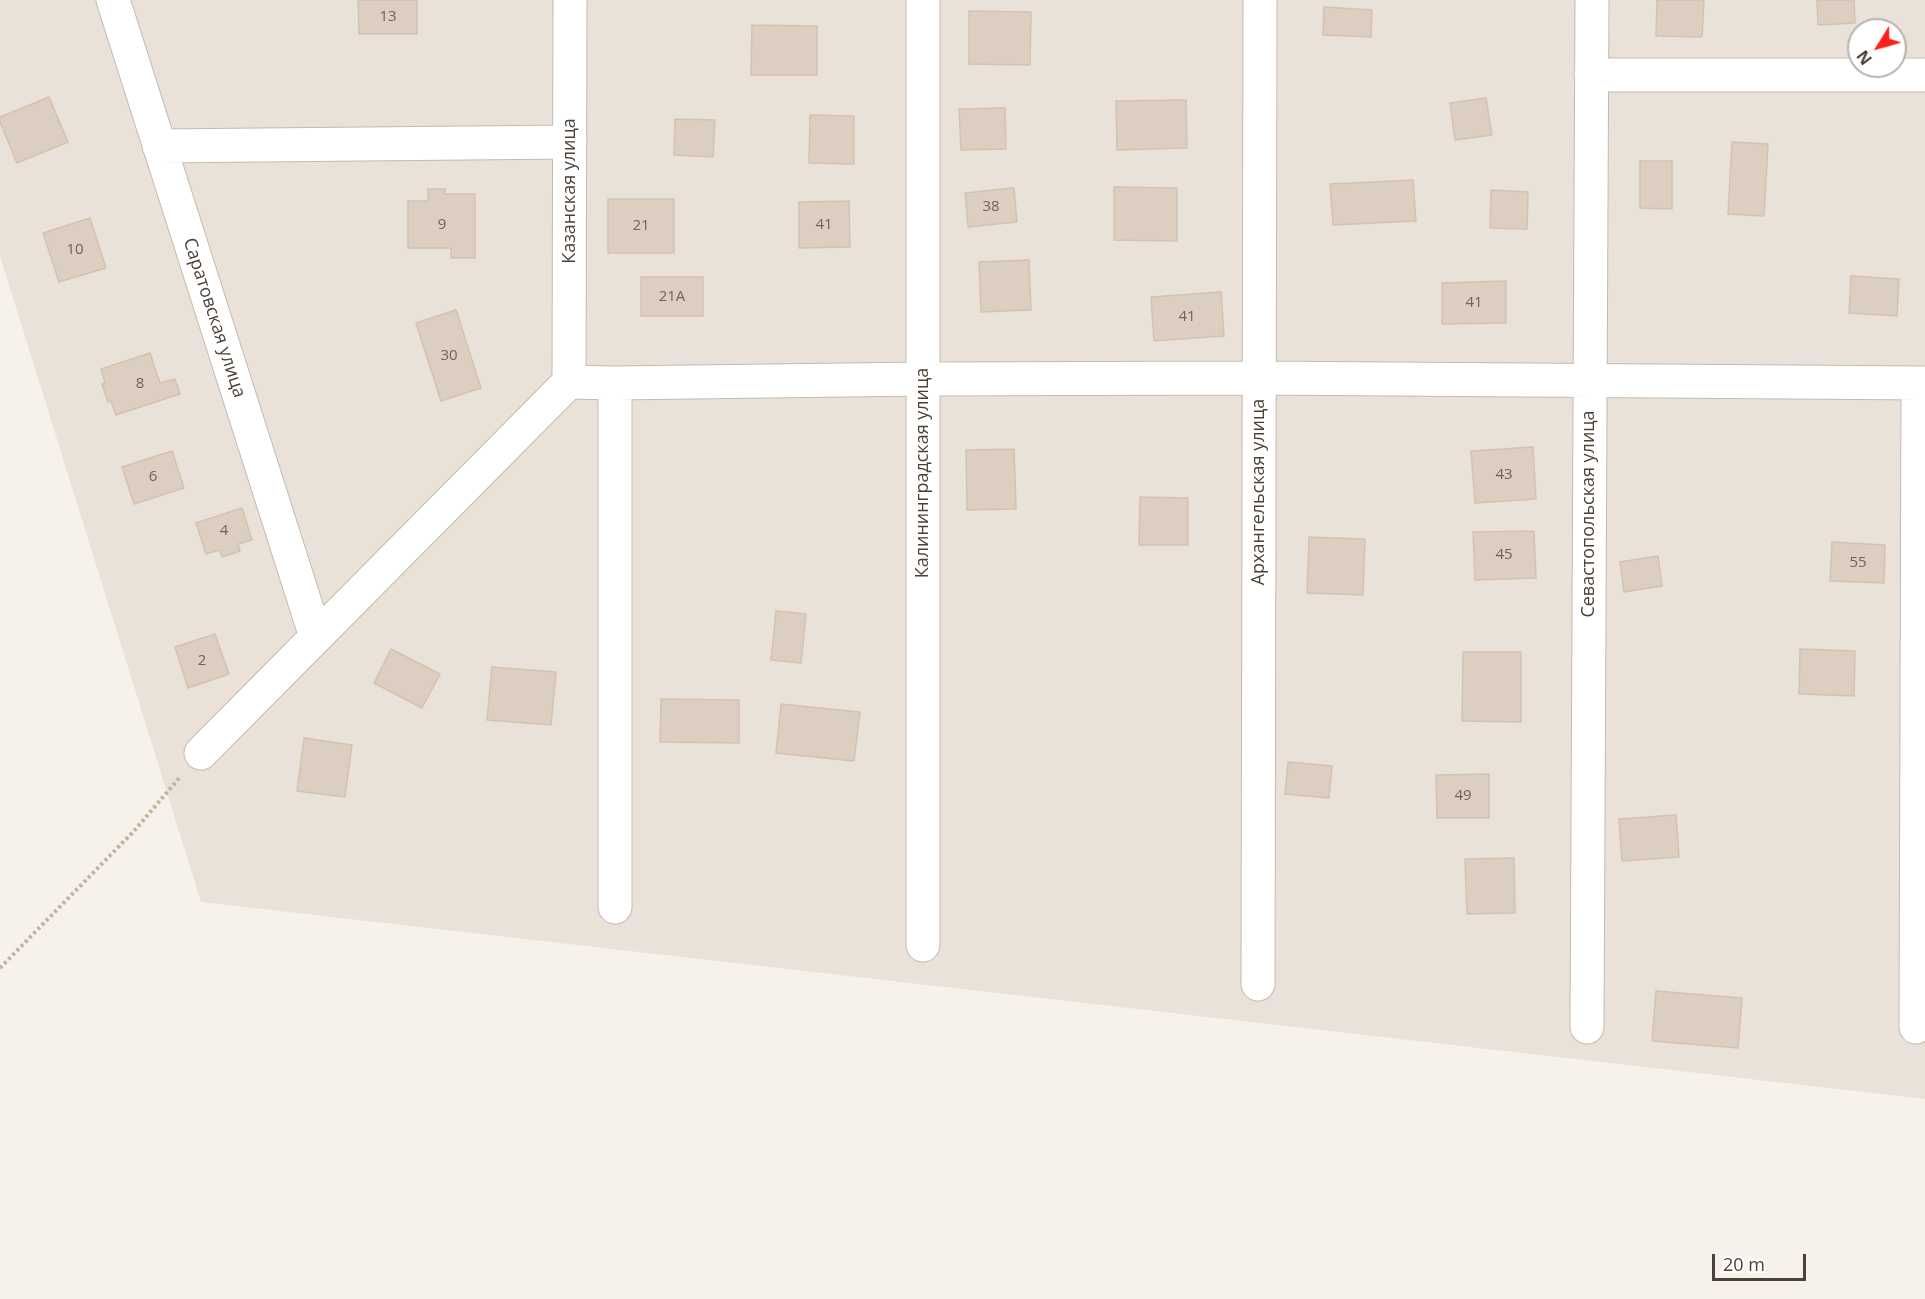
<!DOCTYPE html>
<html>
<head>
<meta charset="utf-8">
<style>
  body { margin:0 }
  #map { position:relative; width:1925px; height:1299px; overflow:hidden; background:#f6f1ea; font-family:"Open Sans",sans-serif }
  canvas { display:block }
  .north { position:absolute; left:1847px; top:18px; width:60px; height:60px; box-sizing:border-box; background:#fff; border:2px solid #b7b3af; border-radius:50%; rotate:233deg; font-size:16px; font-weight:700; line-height:24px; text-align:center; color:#4b4137 }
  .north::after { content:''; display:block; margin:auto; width:21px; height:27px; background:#ff1f18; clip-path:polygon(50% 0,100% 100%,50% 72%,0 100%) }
  .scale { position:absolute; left:1712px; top:1254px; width:94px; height:27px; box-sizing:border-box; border:3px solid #4b4137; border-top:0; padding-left:8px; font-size:18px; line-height:21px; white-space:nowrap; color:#4b4137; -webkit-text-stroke:4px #fff; paint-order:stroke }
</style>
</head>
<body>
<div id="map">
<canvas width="1925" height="1299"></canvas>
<div class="north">N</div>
<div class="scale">20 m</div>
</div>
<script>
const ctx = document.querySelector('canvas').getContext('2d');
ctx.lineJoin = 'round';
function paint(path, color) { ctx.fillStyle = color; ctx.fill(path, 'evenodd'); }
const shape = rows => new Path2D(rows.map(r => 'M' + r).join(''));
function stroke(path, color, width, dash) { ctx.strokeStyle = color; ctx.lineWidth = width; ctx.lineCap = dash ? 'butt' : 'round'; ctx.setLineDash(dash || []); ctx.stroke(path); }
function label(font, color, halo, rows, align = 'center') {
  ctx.font = font + ' "Open Sans",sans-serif'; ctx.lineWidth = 6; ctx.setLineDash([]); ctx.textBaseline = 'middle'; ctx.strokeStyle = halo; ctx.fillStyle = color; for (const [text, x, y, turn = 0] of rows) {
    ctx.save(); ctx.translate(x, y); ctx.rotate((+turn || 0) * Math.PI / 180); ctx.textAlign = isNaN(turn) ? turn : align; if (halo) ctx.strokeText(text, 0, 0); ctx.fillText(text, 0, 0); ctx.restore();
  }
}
const residential = shape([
  [0,0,1925,0,1925,1099,201,902,0,256],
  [1859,30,1895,30,1895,66,1859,66]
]);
const building = shape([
  [358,0,417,0,417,34,359,34,358,0],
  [1657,0,1704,0,1702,37,1656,36,1657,0],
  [1817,0,1854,0,1855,23,1818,25,1817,0],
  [1324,7,1372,10,1371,37,1323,35,1324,7],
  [969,11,1031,12,1030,65,969,64,969,11],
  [752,25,817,26,817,75,751,75,752,25],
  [49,97,68,142,17,163,0,122,0,117,49,97],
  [1486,98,1492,135,1455,140,1450,103,1486,98],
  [1186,100,1187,148,1117,150,1116,101,1186,100],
  [1005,108,1006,149,961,150,959,109,1005,108],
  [810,115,854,116,854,164,809,163,810,115],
  [675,119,715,120,713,157,674,155,675,119],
  [1732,142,1768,144,1764,216,1728,214,1732,142],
  [1640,161,1672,161,1672,209,1640,208,1640,161],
  [1413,180,1416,221,1333,225,1330,184,1413,180],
  [1114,187,1177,188,1177,241,1114,240,1114,187],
  [1014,188,1017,222,968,227,965,193,1014,188],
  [428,189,445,189,445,194,475,194,475,258,451,258,451,248,408,248,408,201,428,201,428,189],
  [1491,190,1528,192,1527,229,1490,228,1491,190],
  [608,199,674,199,674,253,608,253,608,199],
  [849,201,850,247,799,248,799,202,849,201],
  [90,218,106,268,59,282,43,233,90,218],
  [1029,260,1031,310,981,312,979,262,1029,260],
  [1851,276,1899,279,1897,316,1849,313,1851,276],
  [641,277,703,277,703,316,641,316,641,277],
  [1506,281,1506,323,1442,324,1442,283,1506,281],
  [1221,292,1224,336,1154,341,1151,297,1221,292],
  [456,310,481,388,441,401,416,323,456,310],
  [150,353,160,383,175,379,180,394,116,415,111,401,108,402,102,384,105,383,101,369,150,353],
  [1533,447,1536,499,1475,503,1471,451,1533,447],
  [1014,449,1016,509,967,510,966,450,1014,449],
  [172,451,184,488,134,504,122,467,172,451],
  [1140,497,1188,498,1188,545,1139,545,1140,497],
  [242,508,252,540,238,544,240,551,222,557,220,550,206,554,196,523,242,508],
  [1534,531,1536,578,1475,580,1473,532,1534,531],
  [1309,537,1365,539,1363,595,1307,593,1309,537],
  [1832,542,1885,545,1884,583,1830,581,1832,542],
  [1658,556,1662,586,1624,592,1620,562,1658,556],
  [776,611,806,614,801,663,771,660,776,611],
  [215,634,229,674,188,688,175,647,215,634],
  [391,649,440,674,422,708,374,683,391,649],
  [1800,649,1855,651,1854,696,1799,694,1800,649],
  [1463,652,1521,652,1521,722,1462,721,1463,652],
  [492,667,556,672,551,725,487,720,492,667],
  [661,699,739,700,739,743,660,742,661,699],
  [781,704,860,712,854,761,776,753,781,704],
  [304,738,352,745,345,797,297,791,304,738],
  [1288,762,1332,766,1329,798,1285,794,1288,762],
  [1489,774,1489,818,1437,818,1436,775,1489,774],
  [1676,815,1679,857,1622,861,1619,819,1676,815],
  [1514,858,1515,913,1467,914,1465,859,1514,858],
  [1656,991,1742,998,1738,1048,1652,1041,1656,991]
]);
const path = shape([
  [0,968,134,831,181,776]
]);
const street = shape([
  [113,0,316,637],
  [1591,75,1925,75],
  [159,146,570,142],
  [569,382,570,0],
  [615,383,923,379,1260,378,1925,383],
  [201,753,569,382,615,383,615,907],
  [923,945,923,0],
  [1258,984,1260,0],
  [1587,1027,1592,0],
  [1916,1027,1918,383]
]);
const numberNames = [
  ["13",388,17],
  ["38",991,207],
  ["9",442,225],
  ["41",824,225],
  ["21",641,226],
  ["10",75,250],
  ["21А",672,297],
  ["41",1474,303],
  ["41",1187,317],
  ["30",449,356],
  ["8",140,384],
  ["43",1504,475],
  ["6",153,477],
  ["4",224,531],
  ["45",1504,555],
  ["55",1858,563],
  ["2",202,661],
  ["49",1463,796]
];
const streetNames = [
  ["Казанская улица",570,191,-90],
  ["Саратовская улица",214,318,72],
  ["Калининградская улица",923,473,-90],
  ["Архангельская улица",1259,492,-90],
  ["Севастопольская улица",1589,514,-90]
];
paint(residential, '#eae2d8');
paint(building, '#dccec1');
stroke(building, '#d4c2b1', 1.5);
stroke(street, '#c5baae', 35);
stroke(path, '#c5b29c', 4, [3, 3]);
stroke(street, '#fff', 33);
label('15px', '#6f645a', null, numberNames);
label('18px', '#4b4137', '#fff', streetNames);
</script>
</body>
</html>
